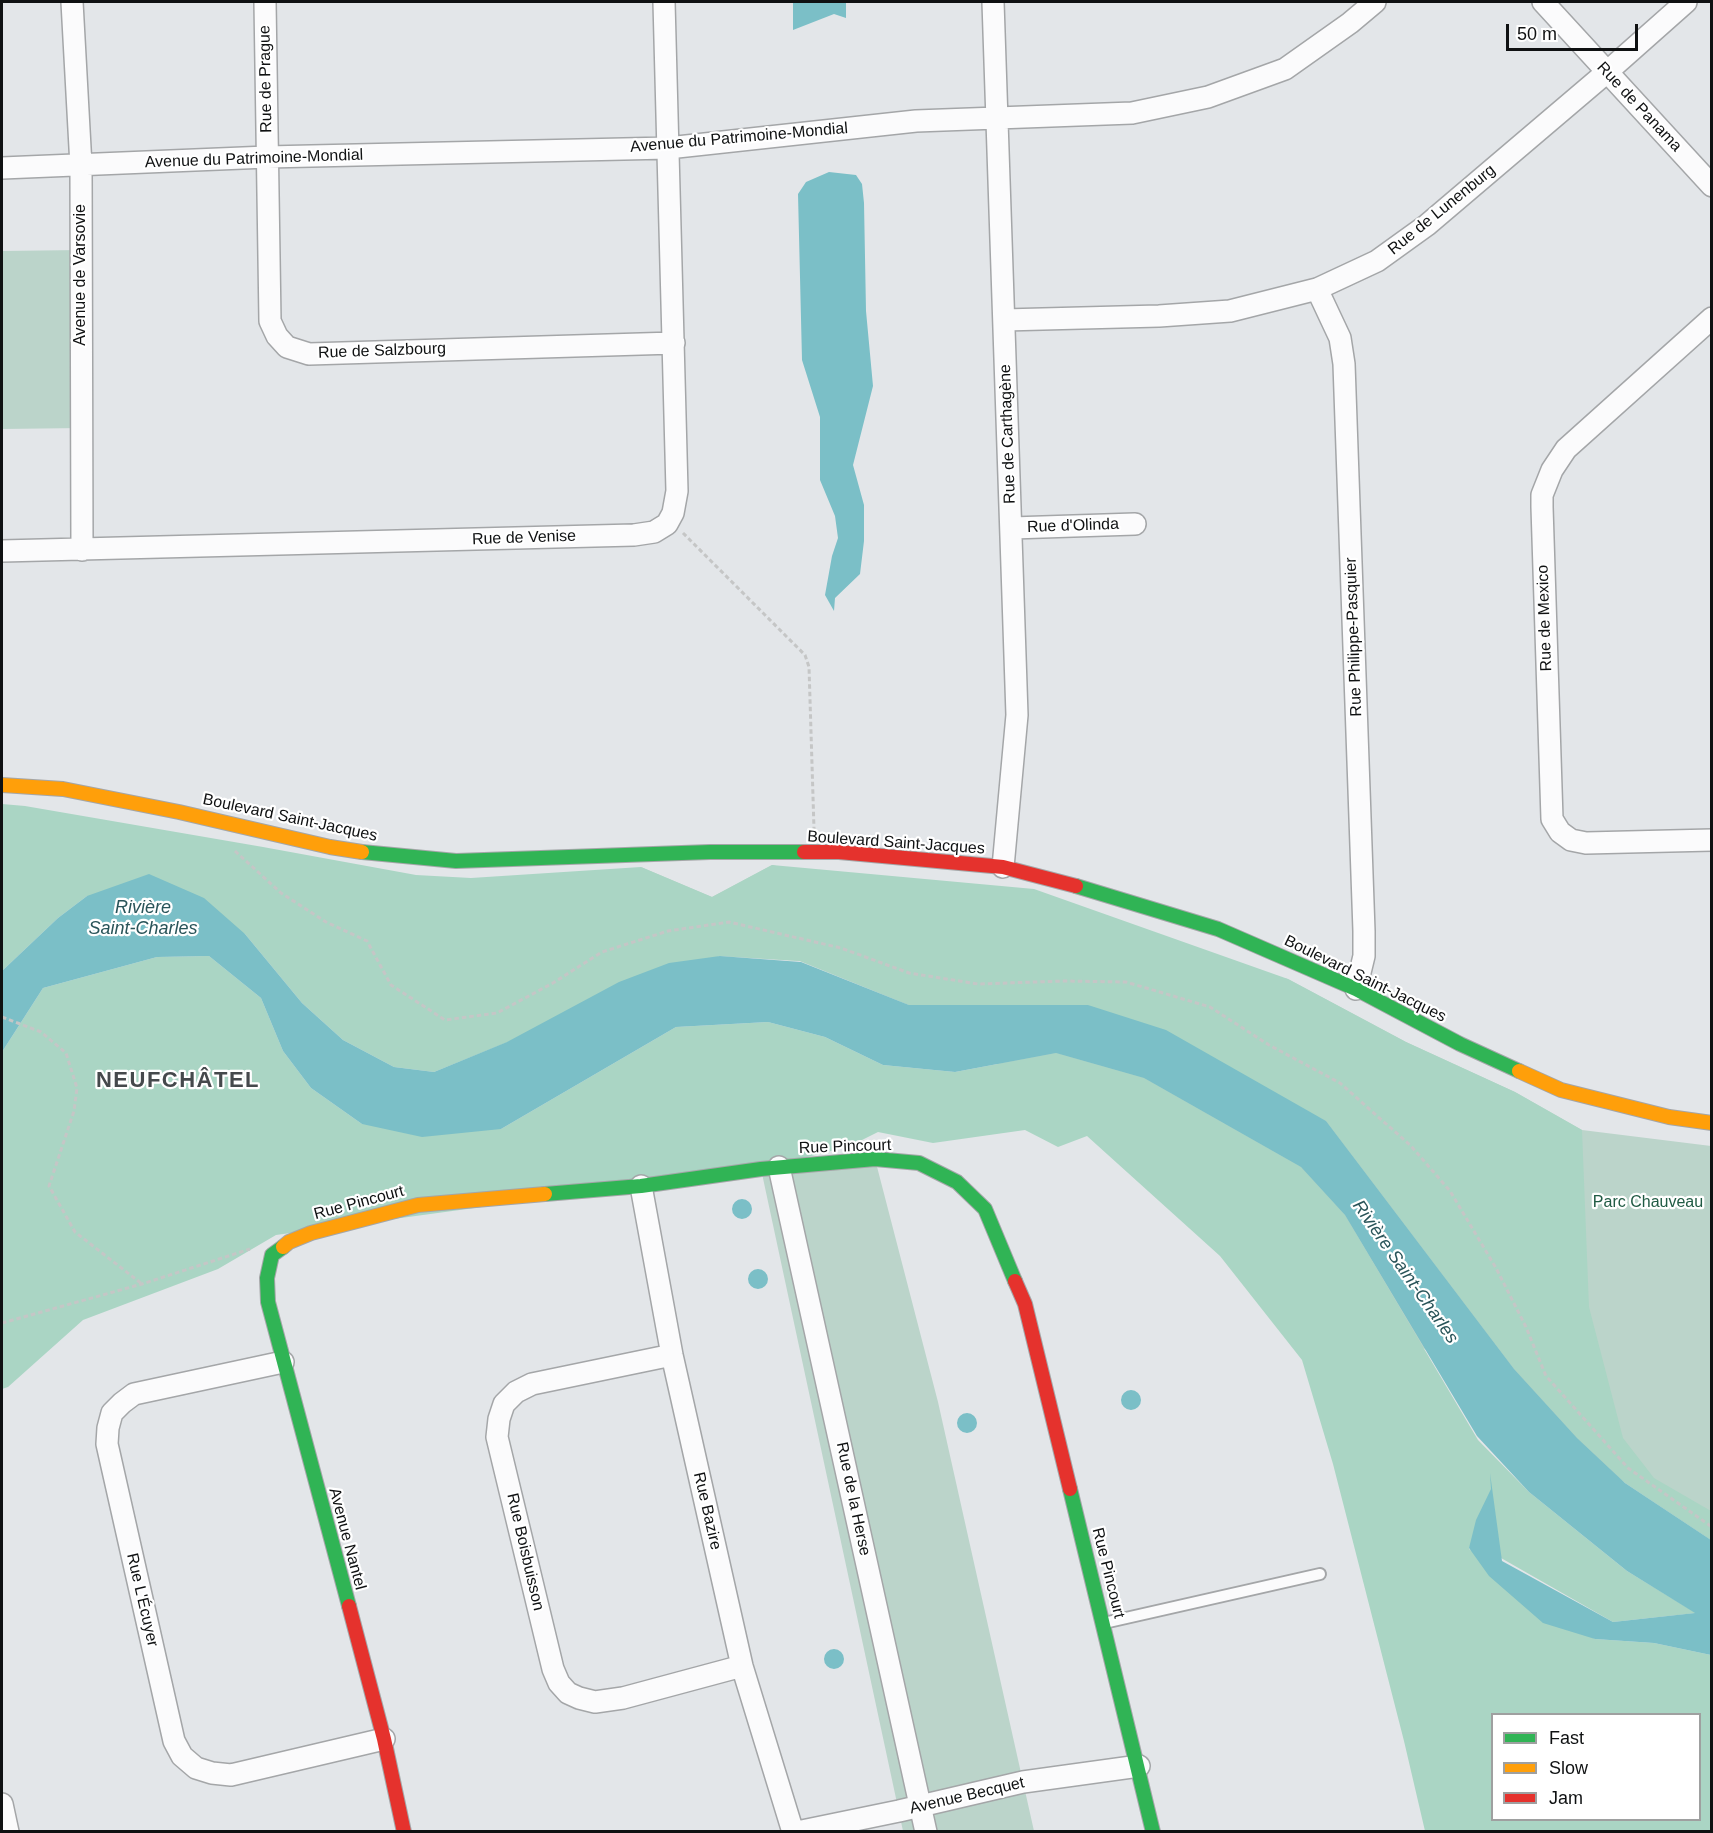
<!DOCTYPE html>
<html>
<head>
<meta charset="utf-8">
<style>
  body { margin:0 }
  #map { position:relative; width:1713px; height:1833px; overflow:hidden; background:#e3e6e9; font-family:Helvetica,sans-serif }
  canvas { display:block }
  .frame { position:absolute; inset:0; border:3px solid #0f1112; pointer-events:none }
  .legend { position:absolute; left:1491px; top:1713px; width:210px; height:108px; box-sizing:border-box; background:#fff; border:2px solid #9fa0a0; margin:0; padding:8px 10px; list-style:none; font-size:18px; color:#0f1112 }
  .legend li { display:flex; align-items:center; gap:12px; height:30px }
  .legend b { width:30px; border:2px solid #9fa0a0 }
  .scale { position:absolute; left:1506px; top:24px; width:132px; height:27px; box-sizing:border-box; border:3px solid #0f1112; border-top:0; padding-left:8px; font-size:18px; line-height:21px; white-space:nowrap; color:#0f1112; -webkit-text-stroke:4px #fff; paint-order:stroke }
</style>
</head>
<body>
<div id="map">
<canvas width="1713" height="1833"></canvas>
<div class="frame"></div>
<ul class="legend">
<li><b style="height:8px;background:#30b455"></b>Fast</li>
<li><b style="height:8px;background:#ff9f0a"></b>Slow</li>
<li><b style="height:8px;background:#e5322d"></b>Jam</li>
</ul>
<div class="scale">50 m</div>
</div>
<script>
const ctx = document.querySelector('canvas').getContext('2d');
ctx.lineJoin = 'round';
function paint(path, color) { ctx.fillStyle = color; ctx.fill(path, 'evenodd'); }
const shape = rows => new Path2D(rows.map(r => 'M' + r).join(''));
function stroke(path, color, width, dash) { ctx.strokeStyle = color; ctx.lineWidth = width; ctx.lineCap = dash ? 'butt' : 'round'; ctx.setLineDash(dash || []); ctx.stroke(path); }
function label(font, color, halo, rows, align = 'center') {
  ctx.font = font + ' Helvetica,sans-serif'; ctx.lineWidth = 4.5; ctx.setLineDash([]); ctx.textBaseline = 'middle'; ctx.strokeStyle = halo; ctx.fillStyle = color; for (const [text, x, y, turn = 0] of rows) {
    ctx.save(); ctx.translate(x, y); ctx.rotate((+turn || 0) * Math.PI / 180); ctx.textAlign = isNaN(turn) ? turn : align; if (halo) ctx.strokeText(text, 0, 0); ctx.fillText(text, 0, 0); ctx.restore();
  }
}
const green = shape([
  [81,250,82,428,2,429,2,251],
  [772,865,1288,979,1406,1042,1515,1092,1582,1130,1711,1146,1711,1540,909,1005,800,961,720,956,641,867,712,897],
  [875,1159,938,1402,1034,1831,903,1831,761,1169]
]);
const forest = shape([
  [2,804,25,806,263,847,416,875,471,878,641,867,712,897,772,865,1034,889,1288,979,1406,1042,1515,1092,1582,1130,1589,1307,1623,1438,1654,1478,1711,1511,1711,1540,1625,1483,1577,1438,1514,1369,1326,1121,1088,1005,909,1005,800,961,720,956,434,1072,394,1067,343,1040,302,1003,245,934,87,896,58,918,2,971],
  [209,956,261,998,283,1051,311,1088,362,1124,501,1129,676,1027,768,1022,825,1037,883,1065,955,1072,1056,1053,1144,1078,1301,1167,1345,1215,1478,1440,1529,1492,1627,1571,1696,1613,1613,1622,1501,1558,1489,1495,1469,1549,1595,1639,1654,1643,1711,1655,1711,1831,1425,1831,1404,1741,1333,1464,1302,1360,1220,1256,1087,1136,1058,1147,1025,1130,933,1143,878,1132,850,1146,761,1169,276,1235,218,1269,83,1320,8,1387,2,1389,2,1052,43,988,157,957],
  [1492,1714,1700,1714,1700,1820,1492,1820]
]);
const water = shape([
  [793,2,846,2,846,18,834,14,793,30],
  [829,172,856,175,862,184,864,203,866,311,873,386,853,465,864,505,864,541,860,574,835,598,834,611,825,595,832,556,838,538,835,516,820,480,820,417,802,360,798,194,806,182],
  [149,874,204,898,245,934,302,1003,343,1040,394,1067,434,1072,507,1042,619,982,669,963,720,956,801,962,909,1005,1088,1005,1166,1030,1326,1121,1514,1369,1577,1438,1625,1483,1711,1540,1711,1655,1654,1643,1595,1639,1543,1623,1489,1576,1469,1548,1476,1520,1491,1489,1490,1473,1502,1561,1613,1622,1695,1613,1627,1571,1529,1492,1477,1436,1345,1215,1301,1167,1144,1078,1056,1053,955,1072,883,1065,825,1037,768,1022,676,1027,501,1129,422,1137,362,1124,311,1088,283,1051,261,998,209,956,157,957,43,988,2,1052,2,971,58,918,87,896],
  '732 1209a10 10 0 1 1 20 0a10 10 0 1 1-20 0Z',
  '748 1279a10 10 0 1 1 20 0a10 10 0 1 1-20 0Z',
  '1121 1400a10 10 0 1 1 20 0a10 10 0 1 1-20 0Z',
  '957 1423a10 10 0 1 1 20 0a10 10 0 1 1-20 0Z',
  '824 1659a10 10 0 1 1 20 0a10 10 0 1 1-20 0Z'
]);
const path = shape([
  [683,533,805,655,809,667,814,829],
  [235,851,281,893,326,922,367,941,391,985,445,1020,497,1013,553,983,602,952,668,931,729,922,841,948,909,973,978,984,1064,981,1126,982,1210,1007,1269,1045,1340,1083,1411,1146,1450,1191,1496,1268,1526,1327,1546,1376,1628,1468,1712,1527],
  [2,1017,41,1032,66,1053,77,1088,74,1111,49,1186,75,1232,142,1284],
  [2,1323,142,1284,250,1249]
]);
const lane = shape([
  [1104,1623,1320,1574]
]);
const street = shape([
  [72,2,81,166,82,550],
  [265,2,270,321,277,336,287,347,309,354,674,343],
  [993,2,1017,715,1003,867],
  [1543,2,1712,186],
  [2,168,267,157,668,148,916,121,1132,113,1208,97,1285,69,1350,23,1375,2],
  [1317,289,1340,338,1344,364,1364,931,1364,956,1356,989],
  [1712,318,1566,449,1552,470,1542,495,1542,507,1552,819,1560,832,1571,840,1586,843,1712,840],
  [1004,320,1159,316,1230,311,1317,289,1377,261,1427,225,1607,72,1686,2],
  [1012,528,1135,524],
  [2,551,634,535,654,532,667,524,673,513,677,491,664,2],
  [779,1167,926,1832],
  [641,1186,672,1355,742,1666,793,1832],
  [672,1355,532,1384,516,1392,504,1404,499,1419,497,1437,553,1669,559,1683,568,1693,579,1698,595,1702,623,1698,742,1666],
  [283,1362,134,1394,122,1403,112,1413,108,1428,107,1444,174,1741,182,1756,196,1768,212,1773,231,1775,384,1739],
  [2,1804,8,1832],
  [797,1832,899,1811,1023,1782,1139,1766]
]);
const fast = shape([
  [362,852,456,861,710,852,804,852],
  [1076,886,1218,929,1356,989,1460,1044,1519,1071],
  [545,1194,641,1186,761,1169,875,1159,919,1163,957,1182,985,1209,1015,1281],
  [283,1247,272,1255,267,1278,268,1302,349,1606],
  [1070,1489,1153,1832]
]);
const slow = shape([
  [2,785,63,789,179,812,330,847,362,852],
  [1519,1071,1561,1090,1669,1117,1712,1123],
  [283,1247,289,1242,311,1233,418,1205,545,1194]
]);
const jam = shape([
  [804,852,839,852,1003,867,1076,886],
  [1015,1281,1025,1304,1070,1489],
  [349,1606,384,1739,404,1832]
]);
const streetNames = [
  ["Rue de Prague",266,79,-91],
  ["Rue de Panama",1639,107,47],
  ["Avenue du Patrimoine-Mondial",739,138,-5],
  ["Avenue du Patrimoine-Mondial",254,159,-2],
  ["Rue de Lunenburg",1442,210,-39],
  ["Avenue de Varsovie",81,275,-90],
  ["Rue de Salzbourg",382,351,-2],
  ["Rue de Carthagène",1008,434,-92],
  ["Rue d'Olinda",1073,526,-2],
  ["Rue de Venise",524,538,-2],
  ["Rue de Mexico",1545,618,-92],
  ["Rue Philippe-Pasquier",1354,637,-92],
  ["Boulevard Saint-Jacques",290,818,12],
  ["Boulevard Saint-Jacques",896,843,4],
  ["Boulevard Saint-Jacques",1365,979,26],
  ["Rue Pincourt",845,1147,-2],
  ["Rue Pincourt",359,1203,-15],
  ["Rue de la Herse",853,1499,78],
  ["Rue Bazire",707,1511,77],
  ["Avenue Nantel",347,1539,75],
  ["Rue Boisbuisson",525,1552,77],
  ["Rue Pincourt",1108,1573,76],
  ["Rue L'Écuyer",142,1600,77],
  ["Avenue Becquet",967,1796,-13]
];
const parkNames = [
  ["Parc Chauveau",1648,1203]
];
const waterNames = [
  ["Rivière",143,908],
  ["Saint-Charles",143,929],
  ["Rivière Saint-Charles",1405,1272,55]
];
const districtNames = [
  ["NEUFCHÂTEL",178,1081]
];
paint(green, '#bbd4ca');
paint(forest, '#aad5c4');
paint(water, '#7bbfc7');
stroke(lane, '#a4a6a8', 14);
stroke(street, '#a4a6a8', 24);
stroke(fast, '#a4a6a8', 16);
stroke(slow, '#a4a6a8', 16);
stroke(jam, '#a4a6a8', 16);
stroke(path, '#c5c6c6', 3, [4.5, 3]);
stroke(lane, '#fbfbfc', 10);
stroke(street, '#fbfbfc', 21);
stroke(fast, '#30b455', 14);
stroke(slow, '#ff9f0a', 14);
stroke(jam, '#e5322d', 14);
label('16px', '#0f1112', '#fff', streetNames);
label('16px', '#205b44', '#fff', parkNames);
label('italic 18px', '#295459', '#fff', waterNames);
ctx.letterSpacing = '1.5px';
label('bold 22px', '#45494c', '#fff', districtNames);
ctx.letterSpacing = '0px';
</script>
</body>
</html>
